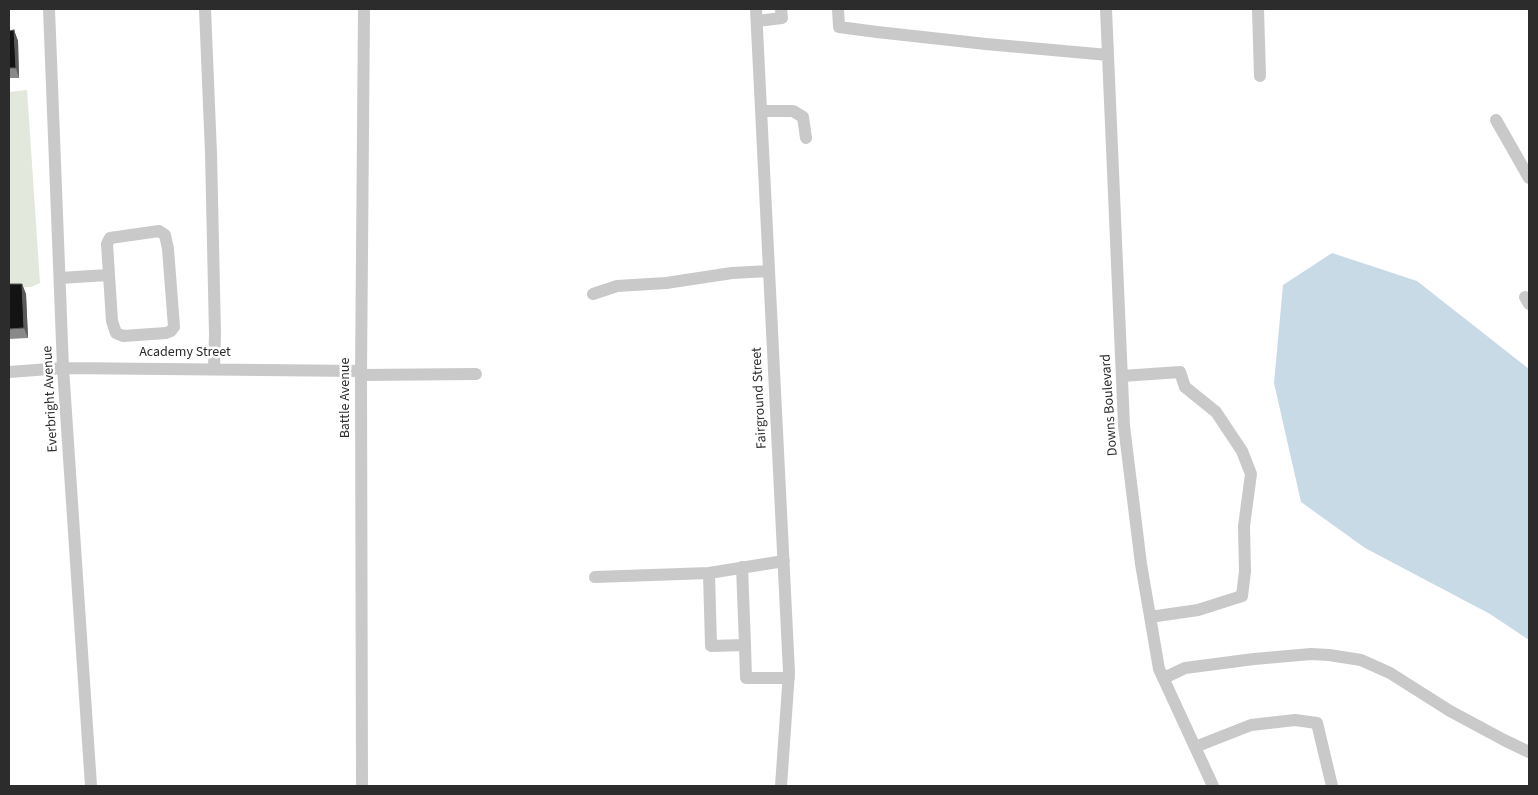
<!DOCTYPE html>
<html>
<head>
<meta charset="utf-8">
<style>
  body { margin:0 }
  #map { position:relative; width:1538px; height:795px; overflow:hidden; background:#fff; font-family:"Source Sans 3",sans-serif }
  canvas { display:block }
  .frame { position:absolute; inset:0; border:10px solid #2c2c2c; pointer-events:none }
</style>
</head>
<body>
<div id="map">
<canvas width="1538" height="795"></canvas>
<div class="frame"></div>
</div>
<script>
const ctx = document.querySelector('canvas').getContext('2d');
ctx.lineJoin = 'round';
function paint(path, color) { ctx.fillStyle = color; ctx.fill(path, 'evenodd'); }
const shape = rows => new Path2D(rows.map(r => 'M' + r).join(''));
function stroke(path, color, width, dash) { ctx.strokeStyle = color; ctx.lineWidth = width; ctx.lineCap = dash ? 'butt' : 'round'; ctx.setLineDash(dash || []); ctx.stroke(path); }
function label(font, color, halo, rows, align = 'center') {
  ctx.font = font + ' "Source Sans 3",sans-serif'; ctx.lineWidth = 5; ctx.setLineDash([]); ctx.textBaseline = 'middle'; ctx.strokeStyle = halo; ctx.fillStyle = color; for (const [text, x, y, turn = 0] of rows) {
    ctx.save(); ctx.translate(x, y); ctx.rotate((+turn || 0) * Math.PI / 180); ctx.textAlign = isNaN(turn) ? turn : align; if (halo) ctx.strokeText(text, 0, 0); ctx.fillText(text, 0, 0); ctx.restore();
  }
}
const green = shape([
  [27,90,40,283,31,287,9,288,9,92]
]);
const water = shape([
  [1332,253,1417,281,1529,369,1529,640,1490,614,1365,548,1301,502,1274,383,1283,285]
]);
const minor = shape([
  [49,9,63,368,91,786],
  [205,9,211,153,215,334,214,369],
  [756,9,789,672,781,786],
  [838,9,839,27,877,32,986,44,1108,55],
  [1106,9,1124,426,1141,564,1159,669,1213,786],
  [1258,9,1260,76],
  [757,21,782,18,781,9],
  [761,111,793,111,803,117,806,138],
  [1496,120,1529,178],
  [159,231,165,235,168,249,174,327,171,331,166,333,123,336,116,333,112,321,107,244,110,238,159,231],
  [60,278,108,275],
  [593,294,617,286,666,283,732,273,769,271],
  [1525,297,1529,304],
  [9,372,63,368,361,371],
  [361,375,476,374],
  [1122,376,1180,372,1185,387,1216,412,1242,451,1251,474,1244,526,1245,571,1242,596,1198,610,1150,617],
  [742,567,745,645],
  [709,573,711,646,745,645,746,678,789,678],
  [595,577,709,573,784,561],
  [1164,678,1185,668,1254,659,1311,654,1329,655,1361,660,1390,673,1450,711,1504,740,1529,752],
  [1195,747,1251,725,1295,720,1317,723,1332,786],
  [362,786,361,375,364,9]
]);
const wall = shape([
  [14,30,18,41,19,78,9,78,9,31],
  [9,284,22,284,26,294,28,338,9,339]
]);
const shadedWall = shape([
  [14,30,18,41,19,78,16,68],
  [22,284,26,294,28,338,24,328]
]);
const building = shape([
  [14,30,16,68,9,68,9,31,14,30],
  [9,284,22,284,24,328,9,329,9,284]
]);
const streetNames = [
  ["Academy Street",185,353],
  ["Battle Avenue",346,398,-90],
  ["Fairground Street",760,398,-93],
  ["Everbright Avenue",51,399,-93],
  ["Downs Boulevard",1110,405,-94]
];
paint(green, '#e2e8db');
paint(water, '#c9dae7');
stroke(minor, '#c9c9c9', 12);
paint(wall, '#898989');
paint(shadedWall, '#5a5a5a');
paint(building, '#131313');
stroke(building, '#5a5a5a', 1);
label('14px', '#2c2c2c', '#fff', streetNames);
</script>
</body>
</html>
